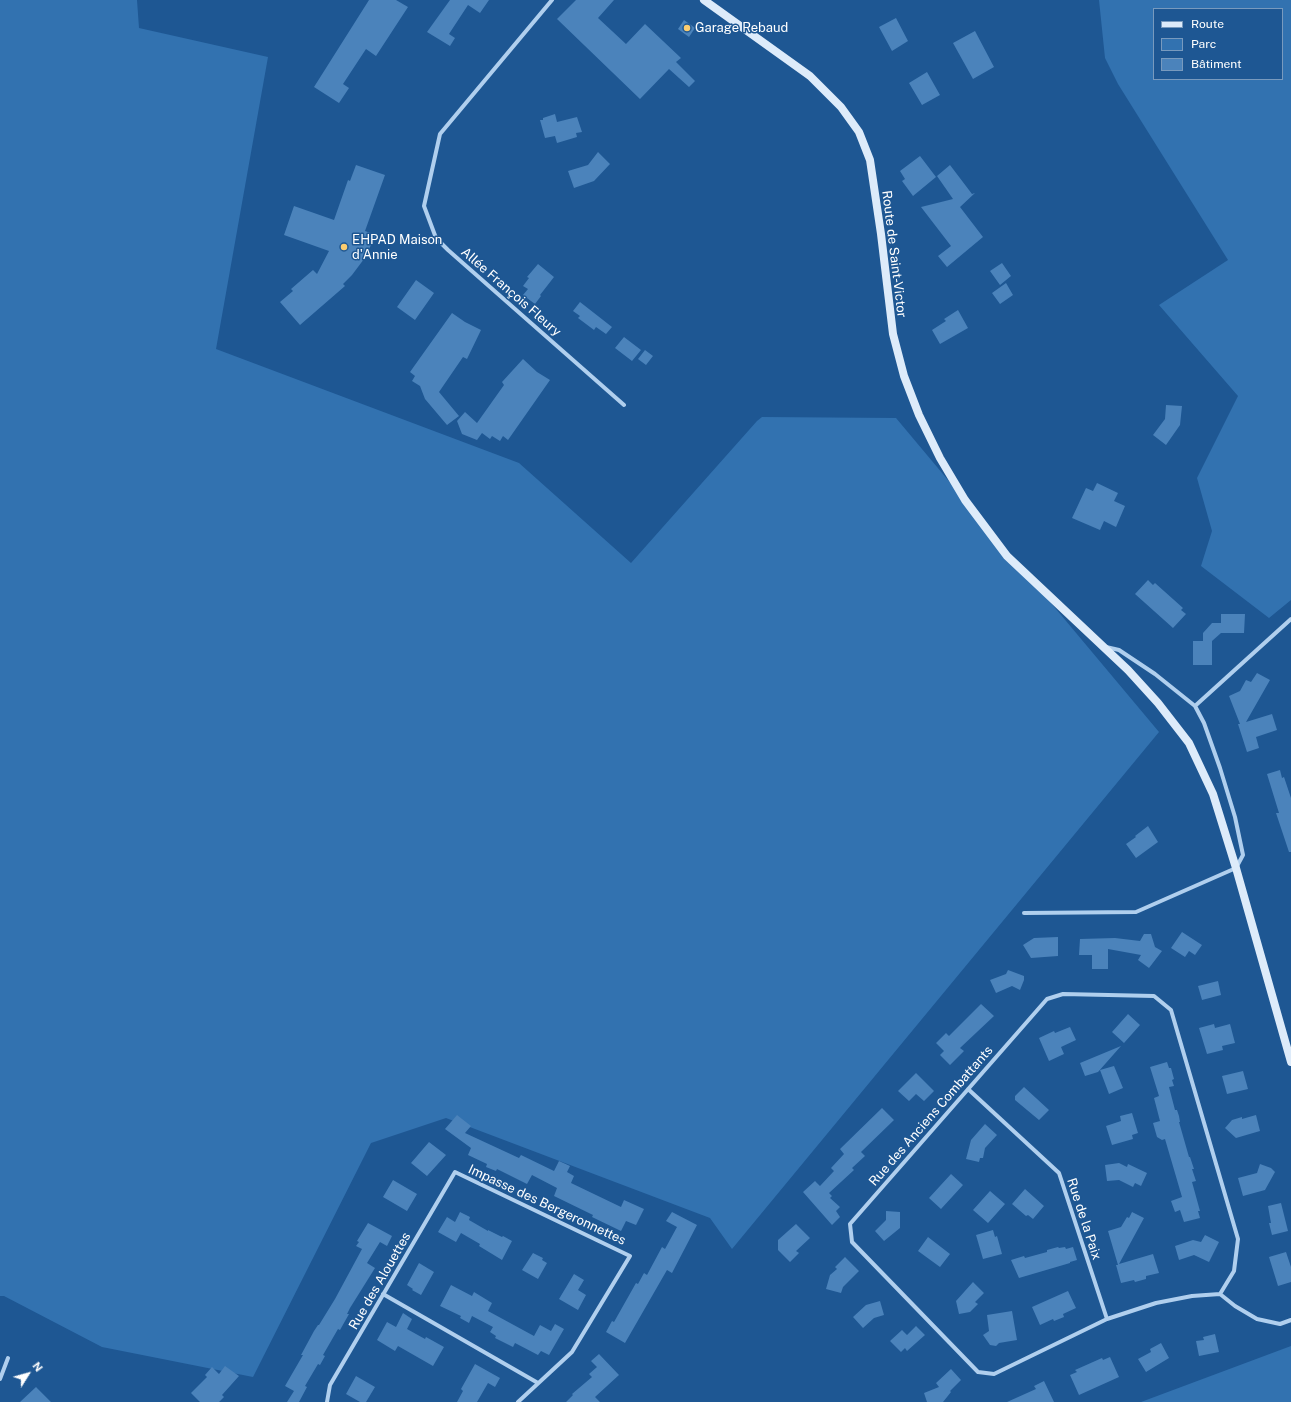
<!DOCTYPE html>
<html>
<head>
<meta charset="utf-8">
<style>
  body { margin:0 }
  #map { position:relative; width:1291px; height:1402px; overflow:hidden; background:#1e5793; font-family:"Public Sans",sans-serif }
  canvas { display:block }
  .legend { position:absolute; left:1153px; top:8px; width:130px; height:72px; box-sizing:border-box; background:#1e5793; border:1px solid #789abe; margin:0; padding:5px 7px; list-style:none; font-size:12px; color:#fff }
  .legend li { display:flex; align-items:center; gap:8px; height:20px }
  .legend b { width:20px; border:1px solid #789abe }
  .north { position:absolute; left:8px; top:1354px; width:40px; height:40px; -webkit-text-stroke:3px #1e5793; paint-order:stroke; rotate:53deg; font-size:11px; font-weight:700; line-height:16px; text-align:center; color:#fff }
  .north::after { content:''; display:block; margin:auto; width:14px; height:18px; background:#fff; clip-path:polygon(50% 0,100% 100%,50% 72%,0 100%) }
</style>
</head>
<body>
<div id="map">
<canvas width="1291" height="1402"></canvas>
<ul class="legend">
<li><b style="height:5px;background:#ddebfa"></b>Route</li>
<li><b style="height:11px;background:#3272b0"></b>Parc</li>
<li><b style="height:11px;background:#4b83bb"></b>Bâtiment</li>
</ul>
<div class="north">N</div>
</div>
<script>
const ctx = document.querySelector('canvas').getContext('2d');
ctx.lineJoin = 'round';
function paint(path, color) { ctx.fillStyle = color; ctx.fill(path, 'evenodd'); }
const shape = rows => new Path2D(rows.map(r => 'M' + r).join(''));
function stroke(path, color, width, dash) { ctx.strokeStyle = color; ctx.lineWidth = width; ctx.lineCap = dash ? 'butt' : 'round'; ctx.setLineDash(dash || []); ctx.stroke(path); }
function label(font, color, halo, rows, align = 'center') {
  ctx.font = font + ' "Public Sans",sans-serif'; ctx.lineWidth = 3; ctx.setLineDash([]); ctx.textBaseline = 'middle'; ctx.strokeStyle = halo; ctx.fillStyle = color; for (const [text, x, y, turn = 0] of rows) {
    ctx.save(); ctx.translate(x, y); ctx.rotate((+turn || 0) * Math.PI / 180); ctx.textAlign = isNaN(turn) ? turn : align; if (halo) ctx.strokeText(text, 0, 0); ctx.fillText(text, 0, 0); ctx.restore();
  }
}
const green = shape([
  [0,0,137,0,139,28,268,57,216,349,519,463,631,563,757,421,762,417,896,418,1159,732,732,1249,710,1218,446,1118,371,1143,253,1377,102,1347,4,1296,0,1296],
  [1099,0,1291,0,1291,600,1269,618,1201,566,1212,531,1197,478,1238,396,1159,305,1228,260,1118,84,1105,58],
  [1154,9,1282,9,1282,79,1154,79],
  [1291,1346,1291,1402,1141,1402]
]);
const building = shape([
  [369,0,396,0,408,7,376,56,366,49,343,84,349,88,339,103,314,87],
  [450,0,489,0,480,13,468,5,449,34,455,38,450,46,427,32],
  [576,0,614,0,598,18,626,44,645,24,681,58,676,62,695,81,689,87,669,69,640,99,557,19],
  [896,18,908,41,892,51,879,27],
  [684,20,695,28,689,37,678,29],
  [975,31,994,67,973,79,953,43],
  [927,72,940,95,922,105,909,83],
  [555,114,557,122,577,117,582,132,576,133,577,137,557,143,555,136,545,138,540,120,543,120,543,118],
  [598,152,610,164,594,181,574,188,568,171,588,165],
  [920,156,936,177,913,196,902,181,905,179,900,171],
  [356,165,385,175,365,231,376,235,364,259,352,275,343,284,345,286,300,325,280,302,293,291,291,289,313,270,317,274,329,251,284,235,294,206,334,220,348,180,350,181],
  [950,165,972,194,975,193,960,207,983,237,947,267,938,256,951,246,921,207,953,199,937,176],
  [1002,263,1011,276,1000,285,990,271],
  [538,264,554,277,540,295,541,296,535,304,523,295,528,289,523,286,529,278,527,277],
  [416,280,434,293,415,320,397,307],
  [1006,283,1013,295,1000,304,992,293],
  [580,302,612,327,606,334,596,327,594,330,578,318,580,316,573,311],
  [958,310,968,328,940,344,932,330,946,321,944,319],
  [452,313,465,322,481,330,467,359,463,357,439,392,459,416,447,425,425,399,420,386,412,381,415,376,410,372],
  [624,337,641,350,632,361,615,348],
  [645,350,653,356,646,365,638,359],
  [523,359,537,372,550,380,508,440,503,436,500,441,492,436,490,439,482,433,477,440,462,434,457,421,465,412,477,423,504,385,502,382],
  [1166,405,1182,406,1180,425,1166,445,1153,435,1165,419],
  [1097,483,1118,493,1114,501,1125,506,1116,527,1104,521,1100,530,1072,518,1086,488,1093,491],
  [1148,580,1153,585,1155,583,1183,608,1181,610,1186,614,1173,628,1135,594],
  [1221,614,1245,614,1244,633,1221,633,1212,641,1212,665,1193,665,1193,641,1203,641,1203,633,1212,623,1221,623],
  [1257,673,1270,680,1246,722,1272,714,1277,730,1256,737,1259,748,1247,752,1238,724,1240,724,1229,696,1240,691,1246,680,1251,682],
  [1280,770,1282,778,1284,777,1291,798,1291,852,1289,852,1276,813,1279,813,1267,774],
  [1148,826,1158,842,1136,858,1126,844,1136,837,1135,836],
  [1182,932,1202,945,1195,955,1189,951,1185,957,1171,948],
  [1144,934,1151,934,1155,947,1162,951,1149,968,1138,960,1141,955,1108,949,1108,969,1092,969,1092,955,1079,955,1080,939,1115,938,1140,941],
  [1058,937,1058,956,1031,958,1023,945,1034,938],
  [1008,970,1024,976,1024,980,1020,990,1012,986,996,993,990,980,1006,974],
  [1218,981,1221,995,1202,1000,1198,986],
  [981,1004,994,1016,960,1048,964,1051,950,1065,940,1055,944,1051,936,1043,946,1033,949,1036],
  [1128,1014,1140,1025,1124,1043,1112,1032],
  [1214,1024,1215,1028,1230,1024,1235,1043,1222,1046,1223,1050,1207,1054,1199,1028],
  [1070,1027,1076,1040,1061,1047,1064,1054,1049,1061,1039,1038,1054,1031,1055,1033],
  [1121,1046,1098,1072,1085,1076,1080,1063],
  [1167,1062,1169,1068,1171,1068,1174,1079,1172,1080,1174,1086,1169,1087,1175,1110,1177,1110,1179,1116,1180,1122,1179,1122,1189,1157,1190,1157,1194,1169,1192,1169,1196,1181,1192,1182,1200,1211,1198,1211,1200,1218,1184,1222,1180,1210,1175,1212,1171,1201,1182,1197,1165,1139,1162,1140,1157,1137,1153,1123,1160,1121,1154,1098,1159,1096,1150,1067],
  [1114,1066,1123,1088,1109,1094,1100,1070],
  [1243,1071,1248,1089,1227,1094,1222,1076],
  [916,1073,934,1091,924,1101,916,1094,909,1101,898,1091],
  [1024,1087,1049,1110,1039,1120,1015,1100,1015,1096],
  [882,1108,894,1120,861,1152,865,1156,852,1168,854,1170,829,1193,832,1196,830,1198,840,1207,836,1211,840,1217,832,1225,803,1192,815,1181,820,1186,834,1171,831,1168,844,1154,840,1149],
  [1132,1113,1138,1133,1132,1135,1133,1139,1112,1145,1106,1126,1121,1121,1120,1116],
  [457,1115,471,1126,465,1133,519,1158,521,1155,554,1171,559,1161,570,1166,567,1172,574,1176,571,1183,621,1207,624,1200,644,1209,636,1225,626,1221,621,1231,592,1217,593,1215,554,1196,557,1188,532,1175,527,1184,497,1169,496,1171,486,1167,487,1164,468,1155,471,1148,445,1129],
  [1256,1115,1260,1131,1236,1138,1225,1128,1232,1120,1242,1117,1242,1119],
  [985,1124,997,1135,985,1148,983,1158,980,1158,979,1162,966,1159,971,1140],
  [429,1142,446,1155,427,1176,411,1163],
  [1119,1163,1127,1167,1128,1164,1147,1173,1141,1186,1135,1183,1133,1187,1119,1180,1107,1181,1105,1165],
  [1260,1164,1271,1168,1275,1172,1265,1190,1243,1196,1238,1178,1257,1173],
  [951,1174,963,1185,941,1209,929,1198],
  [393,1180,417,1194,407,1211,383,1197],
  [1025,1189,1044,1206,1033,1219,1028,1215,1026,1216,1012,1204],
  [990,1191,1005,1204,988,1223,973,1210],
  [1281,1203,1288,1231,1272,1235,1269,1223,1271,1223,1268,1206],
  [886,1211,900,1212,900,1228,884,1241,875,1231,886,1220],
  [460,1212,470,1217,469,1220,488,1231,488,1230,502,1237,503,1236,512,1241,502,1260,479,1246,480,1244,461,1233,456,1242,438,1232,447,1217,455,1222],
  [672,1212,697,1225,672,1273,667,1270,625,1343,606,1332,612,1321,614,1322,636,1283,638,1284,644,1273,647,1275,662,1247,665,1249,677,1227,666,1221],
  [1132,1212,1144,1218,1119,1264,1153,1254,1159,1273,1146,1276,1146,1279,1135,1282,1134,1280,1121,1283,1116,1265,1118,1265,1108,1231,1121,1227,1127,1217,1129,1218],
  [368,1223,392,1236,387,1246,380,1242,367,1263,375,1268,350,1308,347,1314,349,1314,340,1330,338,1329,323,1355,325,1356,320,1365,318,1364,305,1386,307,1387,299,1402,287,1402,294,1391,285,1386,303,1355,301,1355,314,1331,318,1325,319,1325,335,1299,362,1249,356,1246,359,1242,357,1241],
  [796,1224,810,1238,796,1251,799,1253,790,1262,778,1250,778,1240],
  [993,1230,995,1237,997,1236,1002,1254,983,1259,976,1235],
  [1205,1235,1219,1242,1209,1262,1194,1255,1179,1260,1175,1246,1193,1240,1201,1242],
  [928,1237,950,1254,940,1267,918,1251],
  [1058,1247,1059,1248,1065,1247,1066,1249,1073,1247,1077,1260,1070,1262,1070,1263,1019,1278,1011,1260,1024,1256,1025,1258,1047,1252,1047,1250],
  [1286,1252,1291,1267,1291,1282,1278,1286,1269,1257],
  [533,1253,543,1258,542,1260,547,1263,538,1279,522,1270],
  [845,1257,859,1271,843,1287,841,1293,826,1289,830,1275,837,1269,835,1267],
  [419,1263,434,1272,421,1295,412,1290,413,1289,407,1285],
  [574,1274,584,1280,578,1290,586,1295,578,1310,559,1299],
  [973,1282,984,1293,975,1302,978,1304,970,1312,959,1314,956,1301],
  [451,1285,472,1296,474,1292,492,1303,488,1311,534,1336,540,1325,551,1331,555,1324,564,1329,549,1355,541,1351,538,1355,515,1343,513,1347,495,1338,496,1336,490,1332,493,1327,472,1316,469,1323,460,1318,461,1316,440,1306],
  [1068,1291,1076,1308,1063,1314,1064,1317,1054,1321,1053,1319,1040,1325,1032,1307],
  [880,1301,884,1315,874,1318,863,1328,853,1317,866,1305],
  [1012,1311,1017,1340,999,1343,996,1346,990,1345,983,1335,989,1331,987,1315],
  [403,1313,412,1319,407,1329,425,1339,426,1337,444,1347,433,1366,398,1346,395,1351,377,1340,387,1322,396,1327],
  [916,1326,925,1335,907,1351,905,1348,901,1352,890,1341,902,1330,907,1335],
  [1215,1334,1219,1352,1199,1356,1196,1341,1204,1340,1203,1337],
  [1161,1343,1169,1358,1146,1372,1138,1359,1151,1352,1150,1349],
  [599,1354,619,1375,595,1397,600,1402,566,1402,573,1395,572,1394,592,1377,589,1374,597,1367,591,1361],
  [1110,1357,1119,1377,1079,1395,1070,1375,1077,1372,1075,1370,1102,1358,1103,1360],
  [475,1364,500,1378,495,1387,488,1383,477,1402,457,1402,463,1391,461,1389],
  [225,1366,239,1376,222,1395,224,1397,219,1402,200,1402,191,1393,207,1377,205,1375,212,1367,219,1374],
  [951,1369,961,1380,950,1391,951,1392,943,1402,927,1402,924,1393,939,1387,936,1383],
  [356,1376,375,1387,366,1402,360,1402,346,1394],
  [1044,1381,1054,1402,1007,1402,1036,1389,1034,1386],
  [36,1387,51,1402,20,1402]
]);
const minor = shape([
  [552,0,440,134,424,206,436,238,448,250,624,405],
  [1195,706,1291,619],
  [1024,913,1136,912,1236,868,1243,855,1235,817,1220,768,1204,723,1195,706,1155,674,1119,650,1106,647],
  [968,1089,1059,1173,1107,1319],
  [383,1294,538,1383],
  [1220,1294,1234,1271,1238,1239,1171,1010,1154,996,1063,994,1047,999,850,1224,852,1242,978,1372,994,1374,1107,1319,1156,1303,1192,1296,1220,1294,1235,1306,1257,1319,1280,1324,1291,1320],
  [0,1379,8,1358],
  [327,1402,330,1385,455,1172,630,1256,572,1352,518,1402]
]);
const secondary = shape([
  [704,0,810,76,841,107,859,132,870,160,881,234,893,334,904,376,919,415,940,458,965,500,1007,556,1128,670,1158,703,1189,743,1213,794,1236,868,1291,1062]
]);
const markers = [
  [687,28,4,"#fccd70"],
  [344,247,4,"#fccd70"]
];
const poiNames = [
  ["Garage Rebaud",695,28],
  ["EHPAD Maison",352,240],
  ["d'Annie",352,255]
];
const streetNames = [
  ["Route de Saint-Victor",894,254,83],
  ["Allée François Fleury",511,292,41],
  ["Rue des Anciens Combattants",931,1116,-49],
  ["Impasse des Bergeronnettes",547,1205,25],
  ["Rue de la Paix",1084,1219,72],
  ["Rue des Alouettes",380,1281,-60]
];
paint(green, '#3272b0');
paint(building, '#4b83bb');
stroke(minor, '#b0cfee', 4);
stroke(secondary, '#ddebfa', 8);
for (const [x, y, r, color] of markers) { const dot = new Path2D(); dot.arc(x, y, r, 0, 2 * Math.PI); ctx.fillStyle = color; ctx.fill(dot); stroke(dot, '#1e5793', 1.5); }
label('13px', '#fff', '#1e5793', poiNames, 'left');
label('13px', '#fff', '#1e5793', streetNames);
</script>
</body>
</html>
